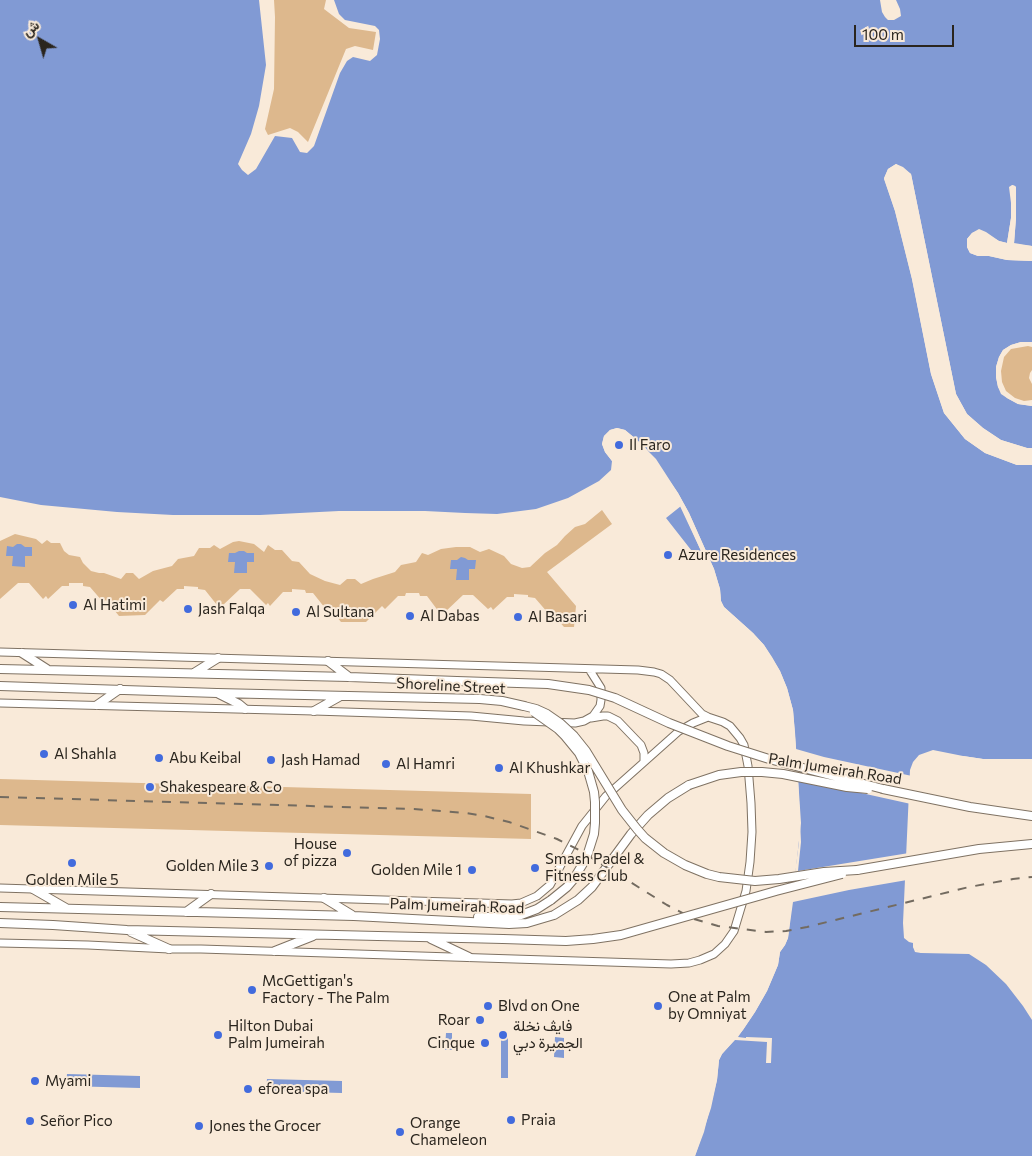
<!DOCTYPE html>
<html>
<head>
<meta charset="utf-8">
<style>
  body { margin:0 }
  #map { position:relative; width:1032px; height:1156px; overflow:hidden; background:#f9ead9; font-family:Commissioner,Vazirmatn,sans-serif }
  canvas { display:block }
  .north { position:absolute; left:15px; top:15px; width:50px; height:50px; -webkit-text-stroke:4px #f9ead9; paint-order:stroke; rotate:322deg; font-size:14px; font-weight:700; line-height:20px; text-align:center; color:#2a251e }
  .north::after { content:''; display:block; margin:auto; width:18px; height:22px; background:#2a251e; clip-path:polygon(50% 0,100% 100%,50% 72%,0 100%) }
  .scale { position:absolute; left:854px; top:25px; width:100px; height:22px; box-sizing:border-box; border:2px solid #2a251e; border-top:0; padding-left:6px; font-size:15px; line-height:18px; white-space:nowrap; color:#2a251e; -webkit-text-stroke:4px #f9ead9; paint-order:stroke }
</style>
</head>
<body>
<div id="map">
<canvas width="1032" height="1156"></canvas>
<div class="north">ش</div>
<div class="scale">100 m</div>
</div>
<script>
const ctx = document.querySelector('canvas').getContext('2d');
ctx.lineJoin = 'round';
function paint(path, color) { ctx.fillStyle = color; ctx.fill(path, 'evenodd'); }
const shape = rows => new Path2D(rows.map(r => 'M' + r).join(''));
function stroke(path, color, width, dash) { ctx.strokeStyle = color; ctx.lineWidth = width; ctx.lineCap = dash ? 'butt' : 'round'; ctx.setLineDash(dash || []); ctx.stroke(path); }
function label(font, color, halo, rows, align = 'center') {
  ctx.font = font + ' Commissioner,Vazirmatn,sans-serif'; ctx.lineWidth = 4; ctx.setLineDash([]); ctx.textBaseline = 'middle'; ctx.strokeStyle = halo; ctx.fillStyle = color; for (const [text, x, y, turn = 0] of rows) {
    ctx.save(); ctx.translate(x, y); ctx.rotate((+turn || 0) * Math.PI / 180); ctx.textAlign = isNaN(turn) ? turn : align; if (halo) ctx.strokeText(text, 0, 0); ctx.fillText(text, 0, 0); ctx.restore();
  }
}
const green = shape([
  [274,0,326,0,324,9,349,28,376,32,373,50,355,46,346,49,308,142,298,132,290,128,268,135,265,129,274,89,275,17],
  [1028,346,1032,347,1032,370,1030,373,1029,378,1032,384,1032,400,1024,401,1015,398,1006,391,1002,382,1001,371,1004,357,1011,349],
  [602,510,612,524,547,572,576,606,574,627,564,627,550,611,548,613,535,598,528,597,528,595,514,594,514,597,507,597,493,610,491,607,488,609,473,595,463,595,444,613,442,610,439,612,427,596,420,596,419,593,406,593,405,596,398,596,385,609,382,606,366,622,341,622,328,606,325,608,313,593,306,593,305,590,292,589,292,592,283,592,270,606,268,603,266,605,250,589,240,589,222,606,220,603,217,605,205,590,198,589,198,587,184,586,184,589,177,589,163,602,160,600,145,615,119,616,106,600,103,602,90,587,83,586,83,583,69,583,69,586,62,586,48,599,46,596,43,599,29,583,18,583,0,599,0,541,15,534,36,539,42,544,47,540,51,543,60,543,64,551,69,555,80,557,83,563,91,571,99,573,104,573,121,579,126,573,133,573,139,579,153,571,172,566,178,559,194,556,199,548,210,548,214,545,220,549,233,542,239,541,254,544,264,552,268,545,275,550,282,550,292,561,299,562,310,574,325,581,340,585,347,579,355,579,361,584,373,579,395,572,401,565,416,562,422,553,428,555,441,549,456,547,470,547,480,552,489,549,504,556,511,564,522,568,530,567,545,553,557,545,565,536,575,527,585,524],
  [0,779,531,794,531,839,0,825]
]);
const water = shape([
  [0,0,259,0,266,65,259,106,251,134,238,164,242,170,248,175,256,169,275,136,292,138,300,152,307,153,314,146,340,73,347,61,353,57,370,61,377,55,380,39,379,30,375,26,345,20,339,14,334,0,880,0,882,12,885,17,888,20,894,20,901,16,900,9,896,0,1032,0,1032,246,1014,244,1016,218,1016,188,1015,186,1012,185,1011,218,1007,243,999,241,979,230,972,233,967,239,967,247,970,253,978,256,989,256,1007,260,1032,261,1032,342,1021,342,1011,345,1003,350,999,357,996,367,996,377,998,387,1007,398,1018,404,1032,406,1032,448,1027,448,1001,440,983,428,967,414,956,394,911,174,896,164,888,169,884,179,895,211,912,279,931,374,944,413,965,439,985,453,1017,465,1032,465,1032,759,983,759,963,756,933,750,919,755,913,762,910,770,903,923,904,938,909,942,913,943,913,947,921,953,969,954,986,965,1006,984,1023,1006,1032,1020,1032,1156,695,1156,704,1132,717,1080,719,1060,722,1054,743,1030,755,1012,767,991,778,965,780,952,785,945,788,938,801,823,795,732,793,710,787,688,780,671,772,657,764,645,753,633,724,607,721,601,720,589,714,569,689,513,678,493,645,447,625,430,617,428,610,430,604,436,602,444,605,452,612,461,611,470,599,481,568,498,536,509,497,514,465,513,425,511,339,511,260,515,173,515,117,512,41,505,0,497],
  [681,506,701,551,695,555,666,518],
  [17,544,21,544,25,547,32,547,32,556,25,556,25,567,12,566,13,556,6,556,7,546,13,547],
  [239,551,244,551,247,553,254,553,254,562,247,562,247,573,234,573,235,562,228,562,229,553,235,553],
  [461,557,465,558,468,560,476,560,475,569,469,569,469,580,456,580,457,569,450,569,451,560,457,560],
  [446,1033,452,1033,452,1050,445,1050],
  [501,1036,508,1036,508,1078,501,1078],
  [555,1037,564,1038,564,1058,554,1057],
  [67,1074,140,1076,140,1088,66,1086],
  [267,1079,342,1081,342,1093,266,1091]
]);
const pier = shape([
  [896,164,903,167,911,174,956,394,967,414,983,428,1001,440,1027,448,1032,448,1032,450,1026,450,1000,442,981,430,965,416,954,396,909,175,902,169,896,167,890,170,886,179,897,210,914,279,934,374,946,412,966,437,986,451,1018,462,1032,463,1032,465,1017,465,985,453,965,439,944,413,931,374,912,279,895,211,884,178,888,169],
  [1012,185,1015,186,1016,187,1016,218,1014,243,1032,246,1032,248,1013,246,1011,244,1014,218,1014,188,1013,188,1013,219,1009,244,1007,245,998,244,984,234,979,232,974,235,970,240,969,247,972,251,979,253,989,253,1007,258,1032,259,1032,261,1007,260,989,256,978,256,970,253,967,247,967,239,972,233,979,229,986,232,999,241,1007,243,1011,218,1011,203,1009,187],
  [1021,342,1032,342,1032,345,1022,345,1012,347,1005,352,1001,358,999,367,998,377,1000,386,1003,392,1008,396,1019,402,1032,403,1032,406,1018,404,1007,398,1001,394,998,387,996,377,996,367,999,357,1003,350,1011,345],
  [617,428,625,430,636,439,656,459,678,493,689,513,714,569,720,589,721,601,724,607,753,633,764,645,780,671,787,688,793,710,796,749,824,757,912,776,911,804,798,779,801,842,798,871,909,853,907,880,849,890,793,902,788,938,785,945,780,952,778,965,767,991,755,1012,738,1037,746,1038,746,1037,772,1038,771,1063,766,1063,767,1042,735,1040,722,1054,719,1060,717,1080,711,1108,695,1156,693,1155,709,1107,714,1080,717,1059,720,1053,741,1028,753,1011,765,990,776,965,778,951,785,937,794,880,799,842,799,823,793,732,790,710,785,689,778,672,762,647,751,634,721,608,719,601,718,589,712,570,687,514,686,512,703,550,702,553,679,504,681,504,654,461,643,449,624,432,617,431,611,432,606,437,605,443,607,450,615,462,612,461,605,452,602,444,604,436,610,430],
  [963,756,983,759,1032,759,1032,762,983,761,963,759],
  [913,943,916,944,917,950,922,951,969,951,973,953,921,953,915,952,913,947]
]);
const tertiary = shape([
  [0,652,638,670,654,672,661,674,670,680,702,714,708,717,723,722,730,726,740,738,744,745,748,766,751,803,752,832,750,862,746,891,734,931,725,944,714,954,700,960,689,963,671,964,201,949,169,949,88,945,0,943],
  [0,703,314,711,471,716,524,721,575,723,584,721,593,716,600,706,601,700,601,688,589,669],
  [591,718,603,716,608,716,618,721,641,745,644,753,644,761],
  [0,888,512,904,521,903,537,896,550,885,582,826,606,796,679,731,693,723,708,717]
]);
const secondary = shape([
  [22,653,47,669],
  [328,661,349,677],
  [0,669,349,677,457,681],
  [194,673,218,658],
  [0,686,217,693,480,699,502,701,524,706],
  [219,694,239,704,245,709],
  [97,705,120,689],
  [314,711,339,697],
  [883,789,970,807,1032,816],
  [857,870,979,849,1032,844],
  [33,889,66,908],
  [324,898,352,915],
  [0,907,354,916,509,924,527,923,554,915,578,900,592,887,631,834,648,815,668,798,689,785],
  [186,912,211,894],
  [478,917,505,917,521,915,537,909,551,900],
  [0,923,53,925,127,930,503,939],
  [131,932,169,949],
  [431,939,469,957],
  [275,951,313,936]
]);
const rail = shape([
  [0,797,414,809,466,813,484,816,509,822,557,839,579,850,667,905,694,919,718,926,766,932,786,931,807,927,969,887,1013,879,1032,877]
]);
const secondaryBridge = shape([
  [457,681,548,684,589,690,615,698,669,723,728,746,769,759,883,789],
  [524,706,536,709,547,714,560,723,574,736,586,751,622,810,637,829,645,838,664,853,685,865,707,874,719,877,755,881,779,879,824,872,857,870],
  [534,712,558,729,565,736,579,753,588,771,594,792,595,802,595,823,594,834,588,853,584,862,573,880,567,887,551,900],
  [689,785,719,775,741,772,762,772,783,774,847,787,868,789],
  [503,939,566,941,593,939,621,935,776,891,842,874]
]);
const markers = [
  [619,445,5,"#426bdd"],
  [668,555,5,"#426bdd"],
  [73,605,5,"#426bdd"],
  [188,609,5,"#426bdd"],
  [296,612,5,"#426bdd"],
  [410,616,5,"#426bdd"],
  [518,617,5,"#426bdd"],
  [44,754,5,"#426bdd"],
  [159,758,5,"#426bdd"],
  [271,760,5,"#426bdd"],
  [386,764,5,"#426bdd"],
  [499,768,5,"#426bdd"],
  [150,787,5,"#426bdd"],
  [347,853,5,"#426bdd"],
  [72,863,5,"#426bdd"],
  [269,866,5,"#426bdd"],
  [535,868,5,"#426bdd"],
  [472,870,5,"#426bdd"],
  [252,990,5,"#426bdd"],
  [488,1006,5,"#426bdd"],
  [658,1006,5,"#426bdd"],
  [480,1020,5,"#426bdd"],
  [218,1035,5,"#426bdd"],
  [503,1035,5,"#426bdd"],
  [485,1043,5,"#426bdd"],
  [35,1081,5,"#426bdd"],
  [248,1089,5,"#426bdd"],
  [511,1120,5,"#426bdd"],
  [30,1121,5,"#426bdd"],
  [199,1126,5,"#426bdd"],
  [400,1132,5,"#426bdd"]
];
const poiNames = [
  ["Il Faro",629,445],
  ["Azure Residences",678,555],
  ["Al Hatimi",83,605],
  ["Jash Falqa",198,609],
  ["Al Sultana",306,612],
  ["Al Dabas",420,616],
  ["Al Basari",528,617],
  ["Al Shahla",54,754],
  ["Abu Keibal",169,758],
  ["Jash Hamad",281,760],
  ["Al Hamri",396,764],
  ["Al Khushkar",509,768],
  ["Shakespeare & Co",160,787],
  ["House",337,844,"right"],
  ["of pizza",337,861,"right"],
  ["Smash Padel &",545,859],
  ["Fitness Club",545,876],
  ["Golden Mile 3",259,866,"right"],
  ["Golden Mile 1",462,870,"right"],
  ["Golden Mile 5",72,880,"center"],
  ["McGettigan's",262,981],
  ["Factory - The Palm",262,998],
  ["One at Palm",668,997],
  ["by Omniyat",668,1014],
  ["Blvd on One",498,1006],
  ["Roar",470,1020,"right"],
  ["Hilton Dubai",228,1026],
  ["Palm Jumeirah",228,1043],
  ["فايڤ نخلة",513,1026],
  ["الجميرة دبي",513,1043],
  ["Cinque",475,1043,"right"],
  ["Myami",45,1081],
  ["eforea spa",258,1089],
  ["Praia",521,1120],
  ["Señor Pico",40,1121],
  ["Orange",410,1123],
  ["Chameleon",410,1140],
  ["Jones the Grocer",209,1126]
];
const streetNames = [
  ["Shoreline Street",451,686,3],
  ["Palm Jumeirah Road",835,769,9],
  ["Palm Jumeirah Road",457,906,2]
];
paint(green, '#ddb88d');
paint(water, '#819ad4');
paint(pier, '#f9ead9');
stroke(tertiary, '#7f7263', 9);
stroke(secondary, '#7f7263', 10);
stroke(tertiary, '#fff', 7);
stroke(secondary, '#fff', 8);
stroke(rail, '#736b60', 2, [9, 9]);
stroke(secondaryBridge, '#7f7263', 10, []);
stroke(secondaryBridge, '#fff', 8);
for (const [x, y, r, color] of markers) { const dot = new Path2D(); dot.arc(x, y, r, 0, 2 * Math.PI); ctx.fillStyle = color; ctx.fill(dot); stroke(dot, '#f9ead9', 2); }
label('15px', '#2a251e', '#f9ead9', poiNames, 'left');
label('15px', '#2a251e', '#f9ead9', streetNames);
</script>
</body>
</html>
